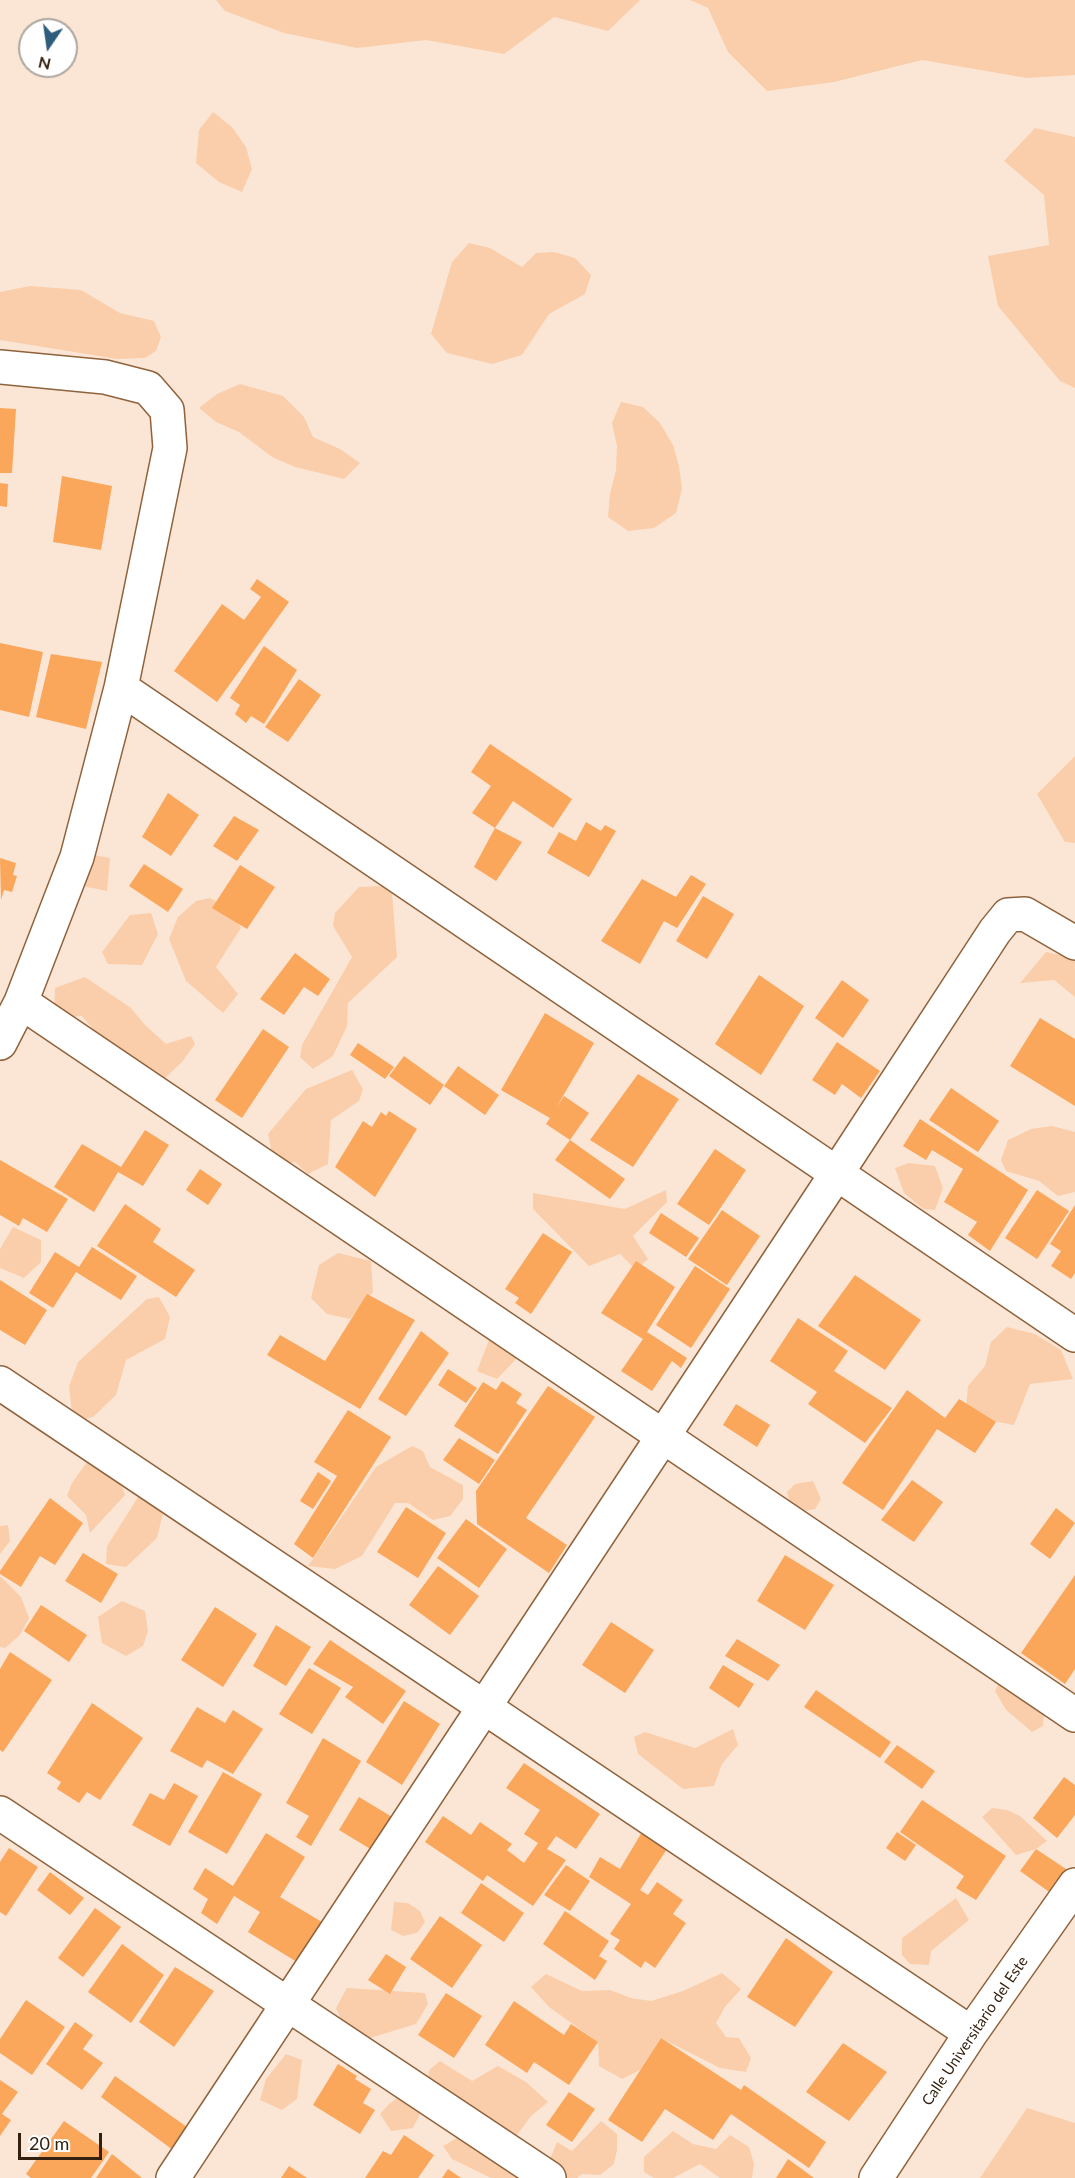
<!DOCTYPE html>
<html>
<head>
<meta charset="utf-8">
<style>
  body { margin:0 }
  #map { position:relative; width:1075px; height:2178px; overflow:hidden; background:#fbe6d6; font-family:Lato,sans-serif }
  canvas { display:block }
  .north { position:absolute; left:18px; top:18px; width:60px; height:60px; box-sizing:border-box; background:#fff; border:2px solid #ada69f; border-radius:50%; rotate:193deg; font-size:16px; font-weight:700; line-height:24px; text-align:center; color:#33200f }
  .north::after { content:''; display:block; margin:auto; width:21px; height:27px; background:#2f5d7c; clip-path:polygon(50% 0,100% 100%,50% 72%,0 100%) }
  .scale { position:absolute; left:18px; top:2133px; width:84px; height:27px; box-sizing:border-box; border:3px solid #33200f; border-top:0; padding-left:8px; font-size:18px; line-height:21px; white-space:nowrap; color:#33200f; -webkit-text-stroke:4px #fff; paint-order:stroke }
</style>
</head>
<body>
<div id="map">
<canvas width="1075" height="2178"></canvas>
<div class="north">N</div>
<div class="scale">20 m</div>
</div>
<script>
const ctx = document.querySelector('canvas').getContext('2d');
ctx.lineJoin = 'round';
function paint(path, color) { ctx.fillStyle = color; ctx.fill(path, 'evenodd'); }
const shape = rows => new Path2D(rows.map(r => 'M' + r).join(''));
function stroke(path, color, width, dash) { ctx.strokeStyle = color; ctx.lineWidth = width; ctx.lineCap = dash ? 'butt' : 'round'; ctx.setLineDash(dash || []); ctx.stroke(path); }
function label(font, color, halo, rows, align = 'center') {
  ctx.font = font + ' Lato,sans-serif'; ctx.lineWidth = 4.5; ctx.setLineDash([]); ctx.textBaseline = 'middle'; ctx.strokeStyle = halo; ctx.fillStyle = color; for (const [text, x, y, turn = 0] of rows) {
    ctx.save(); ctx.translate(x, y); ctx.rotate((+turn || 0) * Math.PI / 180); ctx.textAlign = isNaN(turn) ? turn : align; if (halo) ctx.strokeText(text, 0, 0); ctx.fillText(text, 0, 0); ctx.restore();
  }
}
const green = shape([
  [216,0,640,0,608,31,554,17,504,54,426,40,357,48,284,33,225,11],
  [690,0,1075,0,1075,75,1027,78,922,60,834,82,767,91,728,52,708,8],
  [213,112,232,127,246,147,252,169,242,192,219,182,196,163,199,130],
  [1035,128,1075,137,1075,388,1060,381,998,306,988,256,1049,245,1044,195,1004,161],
  [469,243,490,248,522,267,536,253,554,252,575,258,591,275,585,294,549,314,522,355,492,364,447,353,431,334,452,262],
  [30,286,81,290,120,313,154,321,161,337,156,351,145,358,117,359,0,340,0,292],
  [240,384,283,396,304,417,313,437,340,449,360,463,344,479,295,467,272,457,239,432,216,422,199,408,217,394],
  [621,402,643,407,660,423,673,445,679,466,682,489,676,513,654,528,628,531,608,517,610,494,616,470,617,446,612,423],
  [1075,756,1075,843,1065,842,1037,794],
  [89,854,110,858,107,891,77,885],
  [381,886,392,893,397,957,348,1003,347,1026,333,1056,313,1069,300,1057,302,1045,352,957,333,926,335,913,359,887],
  [210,898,229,909,241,928,216,967,238,994,223,1013,186,981,169,939,178,917,196,901],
  [151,913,158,934,142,965,108,964,102,952,130,915],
  [1046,952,1075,958,1075,997,1054,980,1020,983],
  [85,977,131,1008,144,1024,166,1044,191,1036,195,1044,182,1062,163,1080,139,1065,93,1029,82,1016,54,1018,55,988],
  [352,1070,363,1089,359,1101,331,1120,328,1164,308,1174,295,1162,283,1164,273,1158,268,1134,306,1089],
  [1052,1126,1075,1132,1075,1192,1058,1196,1039,1181,1006,1171,1001,1160,1008,1140,1031,1129],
  [909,1163,935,1166,943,1188,935,1210,923,1209,904,1193,895,1168],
  [666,1190,667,1202,633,1236,648,1259,636,1270,620,1254,589,1266,533,1209,533,1193,625,1209],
  [13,1227,41,1240,41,1262,24,1278,0,1268,0,1249],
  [338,1253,371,1261,373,1292,350,1319,327,1314,311,1298,319,1265],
  [159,1297,170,1317,165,1339,126,1360,116,1395,93,1417,81,1420,72,1413,69,1386,78,1362,147,1299],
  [1007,1327,1035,1334,1061,1350,1073,1379,1030,1384,1014,1425,992,1421,966,1408,968,1386,985,1366,991,1342],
  [489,1340,518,1357,497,1379,477,1371],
  [412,1446,423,1451,430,1467,463,1485,463,1499,450,1516,433,1520,408,1503,395,1503,362,1556,335,1569,308,1566,376,1467],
  [89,1459,114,1464,125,1495,90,1533,86,1515,67,1496,72,1483],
  [813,1481,821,1499,815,1509,798,1512,790,1504,787,1492,795,1484],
  [154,1493,165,1505,157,1538,126,1567,106,1564,107,1546,138,1497],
  [8,1525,10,1541,0,1554,0,1526],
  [0,1576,21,1597,29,1618,20,1635,5,1648,0,1647],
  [122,1601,145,1611,148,1631,143,1646,126,1656,102,1643,98,1617],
  [1000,1681,1041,1704,1044,1715,1043,1726,1032,1732,1006,1710,995,1691],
  [733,1729,738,1745,722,1764,714,1786,683,1789,638,1754,634,1737,645,1732,695,1748],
  [992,1808,1007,1810,1020,1816,1047,1841,1036,1849,1016,1855,982,1817],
  [956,1898,969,1920,931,1951,929,1965,910,1964,902,1955,902,1938],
  [394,1902,408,1903,420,1911,425,1922,417,1933,403,1936,391,1930],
  [722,1973,741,1989,725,2007,716,2023,726,2037,739,2038,751,2058,746,2072,720,2068,661,2038,640,2070,622,2079,599,2066,598,2042,549,2007,531,1987,546,1974,582,1991,610,1990,631,1998,651,2001,683,1991],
  [347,1988,425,1993,428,2004,416,2024,370,2038,341,2020,336,2008],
  [286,2054,302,2060,297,2099,282,2110,260,2100,266,2079],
  [440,2061,472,2081,498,2066,526,2082,548,2102,531,2116,514,2139,485,2124,468,2104,448,2096,427,2083,429,2070],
  [401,2095,421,2112,413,2128,391,2131,380,2114,389,2104],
  [1027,2108,1075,2123,1075,2178,980,2178],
  [601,2121,617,2134,617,2150,614,2164,600,2175,582,2174,577,2178,491,2178,452,2159,443,2146,459,2137,492,2148,502,2167,532,2178,551,2173,550,2159,557,2142,572,2151],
  [673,2131,693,2144,716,2149,730,2135,749,2147,754,2164,752,2178,720,2178,700,2164,673,2178,654,2178,644,2172,644,2157]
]);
const building = shape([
  [0,408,16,409,12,473,0,473],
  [62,476,112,486,101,550,53,542],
  [0,483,8,484,7,507,0,506],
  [257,579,289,602,217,702,174,671,222,604,244,620,261,597,250,589],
  [0,643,43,652,29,717,0,710],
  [264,646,297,670,264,724,251,716,246,723,235,714,240,705,230,698],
  [51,654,102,662,86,729,36,717],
  [299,679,321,695,288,742,265,727],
  [490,744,572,799,553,828,513,801,495,828,472,813,491,786,471,772],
  [168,793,199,815,171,856,142,837],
  [234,816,259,830,237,861,213,846],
  [586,822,601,831,605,825,616,831,589,877,547,853,559,832,576,841],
  [495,828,522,842,496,881,474,867],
  [0,858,16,863,13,875,17,876,12,892,4,890,1,900],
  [144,864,183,889,168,912,129,886],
  [240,865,275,887,247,929,212,908],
  [691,875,706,884,677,928,664,921,640,964,601,941,642,879,676,897],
  [703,896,734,914,707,959,676,941],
  [295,953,330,979,318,996,304,987,284,1015,260,999],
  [759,975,804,1006,761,1075,715,1044],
  [842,980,869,1000,843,1038,815,1018],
  [545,1013,594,1043,556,1108,564,1096,589,1113,570,1140,546,1124,550,1118,501,1090],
  [1040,1018,1075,1039,1075,1106,1010,1066],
  [263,1029,289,1047,242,1118,215,1100],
  [837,1042,880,1071,861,1098,842,1084,835,1095,812,1080],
  [358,1043,394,1067,385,1079,350,1055],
  [404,1056,444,1085,430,1105,389,1076],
  [458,1066,499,1095,485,1115,444,1086],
  [638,1074,679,1099,633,1167,590,1140],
  [951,1088,999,1121,978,1152,929,1120],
  [389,1111,417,1129,375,1197,335,1167,363,1121,372,1127,381,1112,386,1116],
  [920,1119,1028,1190,990,1251,968,1235,977,1222,944,1202,963,1169,932,1150,926,1160,903,1146],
  [145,1130,169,1145,143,1186,118,1172,94,1212,54,1187,82,1144,121,1167],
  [570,1140,625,1179,610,1199,555,1160],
  [715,1149,746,1170,709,1225,677,1204],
  [0,1160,68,1199,47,1232,23,1218,19,1226,0,1215],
  [200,1169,222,1184,208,1205,186,1190],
  [1037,1190,1069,1211,1037,1259,1005,1238],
  [125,1204,161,1229,153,1242,195,1270,176,1297,97,1246],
  [1075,1205,1075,1273,1071,1279,1051,1266,1061,1251,1050,1244],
  [722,1210,760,1236,727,1285,688,1259],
  [661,1213,699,1238,686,1257,649,1233],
  [543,1233,572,1252,531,1314,515,1303,519,1298,505,1289],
  [92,1247,137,1276,121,1300,76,1272,53,1308,29,1293,55,1252,79,1267],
  [636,1261,675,1287,647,1332,687,1358,681,1368,672,1361,652,1391,621,1371,643,1339,601,1313],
  [695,1266,730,1289,691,1348,656,1325],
  [855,1275,921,1320,885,1370,818,1326],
  [0,1280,47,1310,25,1345,0,1330],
  [367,1294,415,1320,360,1409,267,1355,280,1335,325,1361],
  [798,1318,848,1351,834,1371,892,1408,865,1443,808,1404,817,1392,770,1361],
  [421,1331,449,1353,406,1416,378,1399],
  [448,1369,477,1388,466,1403,438,1385],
  [502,1381,522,1394,516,1403,527,1410,498,1454,454,1426,483,1382,496,1390],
  [548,1386,595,1417,526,1518,567,1545,549,1573,477,1524,476,1491],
  [907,1390,945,1418,959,1399,996,1422,975,1453,937,1429,883,1510,842,1483],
  [736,1404,770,1425,757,1447,723,1425],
  [348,1410,391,1437,313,1558,294,1544,337,1476,314,1462],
  [459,1438,495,1460,479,1484,443,1460],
  [318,1472,331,1481,313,1509,300,1501],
  [912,1480,943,1502,914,1542,881,1520],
  [50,1498,83,1523,55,1565,40,1556,21,1587,0,1574,0,1571],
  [406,1507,446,1533,418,1578,377,1552],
  [1056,1508,1075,1523,1050,1559,1030,1544],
  [466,1519,507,1549,479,1588,437,1558],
  [83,1553,118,1574,101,1603,65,1581],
  [785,1555,834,1585,805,1630,757,1601],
  [438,1566,479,1596,450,1635,409,1605],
  [1075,1575,1075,1669,1065,1684,1021,1653],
  [41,1605,87,1635,69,1662,24,1631],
  [215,1607,257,1634,223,1687,181,1660],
  [611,1622,654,1650,625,1693,582,1665],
  [276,1625,311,1647,286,1686,253,1666],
  [737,1639,780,1665,768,1681,725,1656],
  [330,1640,406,1691,383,1724,345,1697,353,1687,313,1664],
  [10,1652,52,1680,3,1752,0,1750,0,1669],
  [723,1665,754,1684,739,1708,709,1688],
  [309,1668,341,1688,312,1734,279,1714],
  [816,1690,891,1742,880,1758,804,1707],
  [404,1701,440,1724,402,1785,366,1762],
  [92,1703,143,1738,100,1800,87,1792,79,1803,57,1789,61,1782,47,1773],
  [197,1707,225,1723,233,1710,263,1729,233,1774,207,1760,202,1768,170,1751],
  [323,1738,361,1761,311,1846,296,1837,309,1816,286,1803],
  [897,1745,935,1771,922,1789,884,1762],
  [524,1763,600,1814,576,1849,556,1836,547,1849,566,1860,533,1906,487,1875,483,1881,425,1842,443,1816,471,1835,480,1822,512,1844,507,1850,524,1863,538,1843,524,1834,540,1810,506,1788],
  [223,1772,262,1794,227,1854,188,1832],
  [1064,1777,1075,1785,1075,1815,1057,1838,1033,1818],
  [174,1783,198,1796,170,1846,132,1825,150,1793,164,1800],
  [359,1797,392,1817,372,1850,339,1830],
  [922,1800,1006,1856,976,1900,956,1888,964,1876,900,1832],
  [642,1832,667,1849,640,1890,648,1895,657,1882,683,1900,673,1914,686,1923,655,1968,645,1961,641,1968,614,1949,620,1940,610,1934,631,1904,589,1877,600,1857,620,1869],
  [897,1832,916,1845,905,1861,886,1848],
  [266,1833,305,1857,280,1897,322,1922,297,1962,248,1932,260,1912,234,1896,217,1924,201,1913,208,1899,193,1889,205,1868,233,1886],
  [9,1848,38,1867,6,1916,0,1912,0,1862],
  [1036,1849,1075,1875,1059,1899,1020,1871],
  [566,1865,590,1881,570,1911,544,1895],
  [50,1872,84,1898,70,1915,37,1890],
  [481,1883,524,1913,504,1942,461,1913],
  [95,1908,121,1927,83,1977,58,1958],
  [565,1911,609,1941,599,1956,607,1961,595,1980,543,1944],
  [440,1916,482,1945,452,1988,410,1959],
  [786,1938,833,1972,795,2027,747,1997],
  [122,1944,164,1975,131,2023,88,1992],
  [386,1954,406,1967,390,1994,368,1980],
  [175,1967,214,1991,174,2047,139,2022],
  [446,1993,482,2016,454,2058,418,2035],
  [26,2000,65,2027,32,2075,0,2053,0,2039],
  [514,2001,564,2035,571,2024,598,2042,569,2085,534,2062,527,2073,485,2045],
  [75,2022,93,2035,83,2049,103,2063,82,2090,46,2064],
  [661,2038,741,2090,744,2085,826,2142,809,2168,731,2114,713,2140,665,2109,642,2142,608,2120],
  [843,2043,887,2072,849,2121,806,2092],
  [338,2064,357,2076,355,2079,371,2089,363,2103,375,2110,360,2134,313,2105],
  [115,2076,187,2127,173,2150,101,2097],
  [0,2080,18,2092,2,2114,11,2120,0,2136],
  [569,2092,595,2109,572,2142,546,2125],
  [64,2121,109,2152,91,2178,31,2178,26,2174],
  [404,2135,434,2155,418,2178,365,2178,383,2151,391,2155],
  [112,2154,142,2178,96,2178],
  [788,2159,814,2178,776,2178],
  [289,2166,307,2178,281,2178],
  [448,2169,461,2178,442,2178]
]);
const minor = shape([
  [0,367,105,377,148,388,167,410,170,448,121,688,77,857,21,1002,0,1043],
  [121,688,1075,1335],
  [21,1002,1075,1715],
  [0,1383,971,2033],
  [0,1813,549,2178],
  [173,2178,837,1173,995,931,1008,915,1025,914,1075,943],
  [876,2178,971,2033,1075,1885]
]);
const streetNames = [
  ["Calle Universitario del Este",975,2031,-56]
];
paint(green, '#faceaa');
paint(building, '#faa65b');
stroke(minor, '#8f623b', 36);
stroke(minor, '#fff', 33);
label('15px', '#33200f', '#fff', streetNames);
</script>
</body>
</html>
